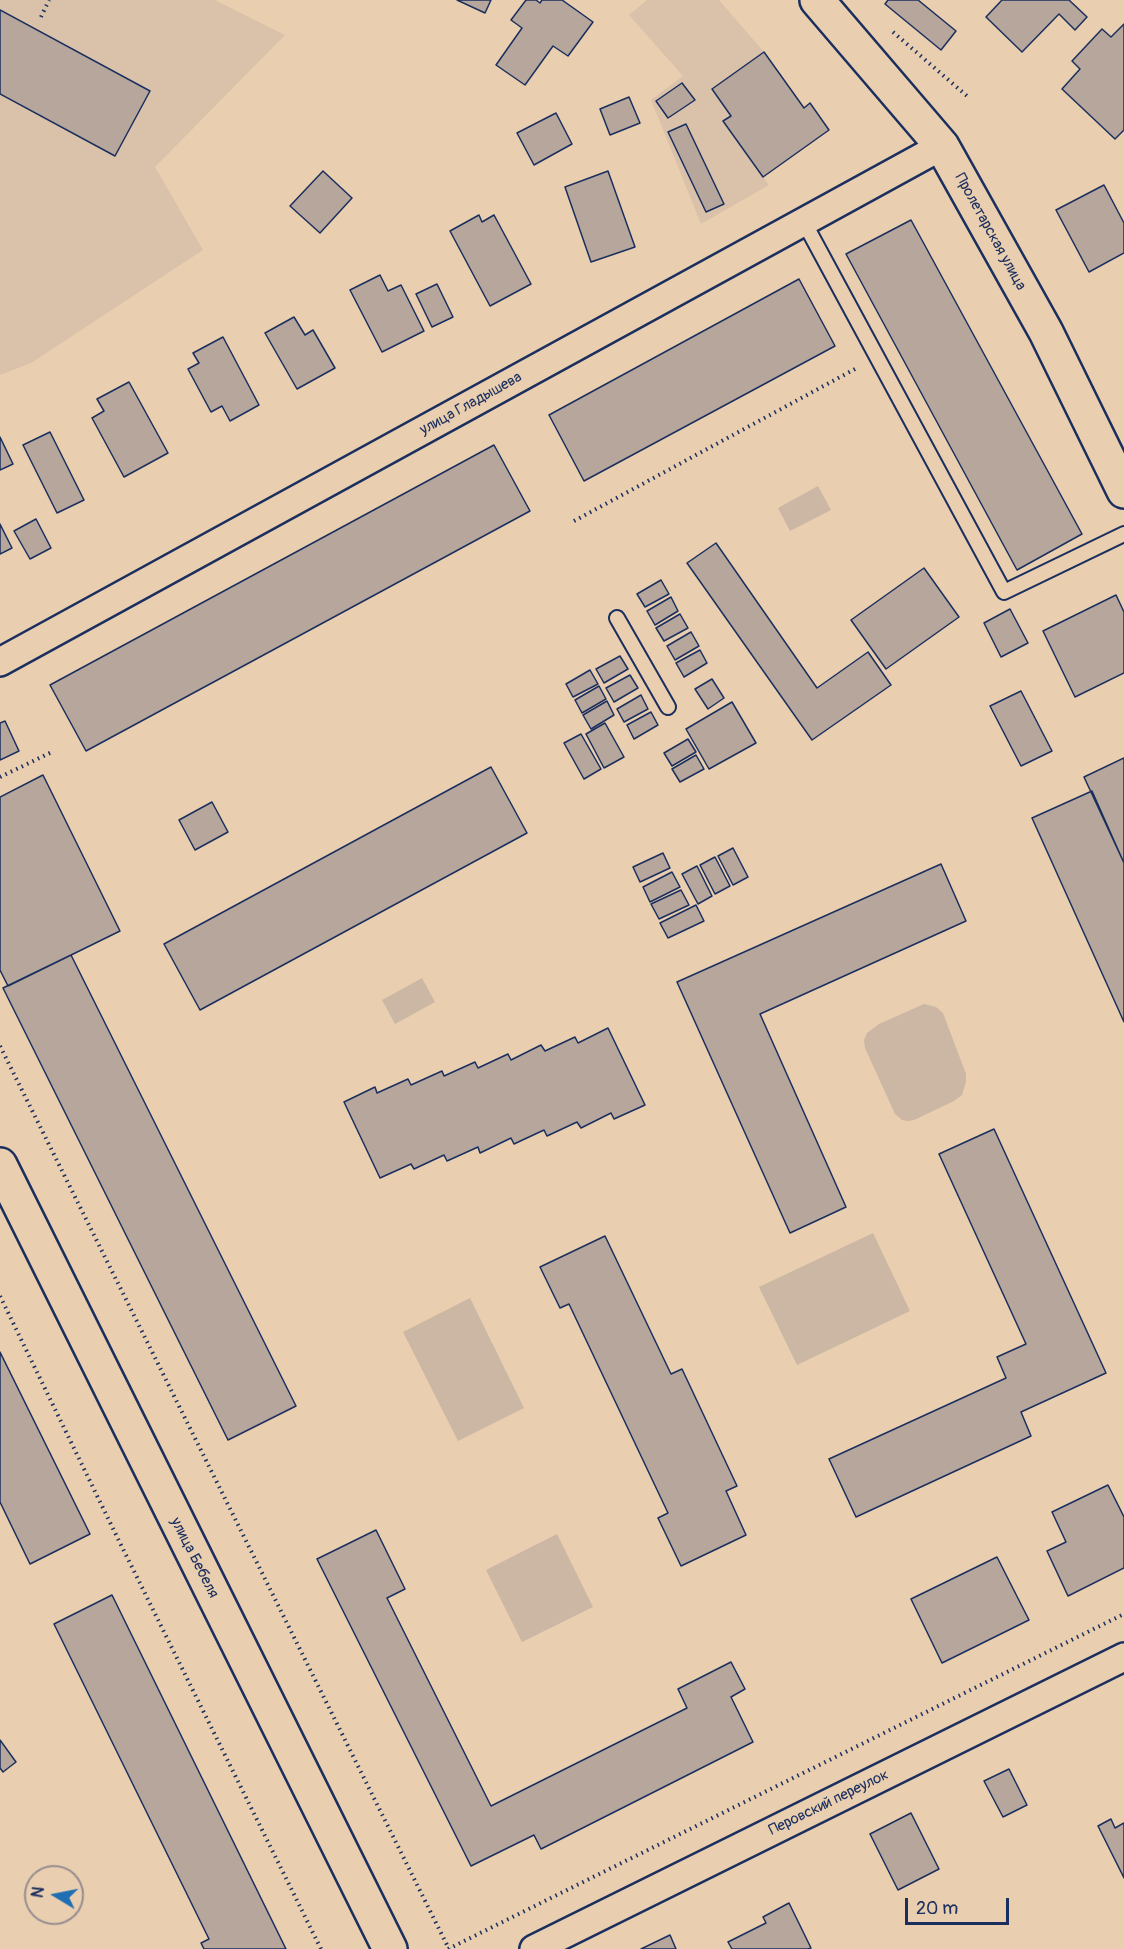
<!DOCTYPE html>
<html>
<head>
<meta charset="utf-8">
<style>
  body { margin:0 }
  #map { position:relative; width:1124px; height:1949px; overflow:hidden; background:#e9ceb0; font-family:Pangolin,sans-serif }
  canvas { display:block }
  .north { position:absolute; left:24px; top:1865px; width:60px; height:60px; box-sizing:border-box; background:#e9ceb0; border:2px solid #978e8f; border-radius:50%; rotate:280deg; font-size:16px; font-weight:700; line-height:24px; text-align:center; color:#1b2f5e }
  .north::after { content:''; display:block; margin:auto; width:21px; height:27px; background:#1f6fb2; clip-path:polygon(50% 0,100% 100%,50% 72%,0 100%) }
  .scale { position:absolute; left:905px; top:1898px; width:104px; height:27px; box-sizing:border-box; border:3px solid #1b2f5e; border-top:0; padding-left:8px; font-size:18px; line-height:21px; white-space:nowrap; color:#1b2f5e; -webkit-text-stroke:4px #e9ceb0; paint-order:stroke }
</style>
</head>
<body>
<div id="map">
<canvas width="1124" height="1949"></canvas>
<div class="north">N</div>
<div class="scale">20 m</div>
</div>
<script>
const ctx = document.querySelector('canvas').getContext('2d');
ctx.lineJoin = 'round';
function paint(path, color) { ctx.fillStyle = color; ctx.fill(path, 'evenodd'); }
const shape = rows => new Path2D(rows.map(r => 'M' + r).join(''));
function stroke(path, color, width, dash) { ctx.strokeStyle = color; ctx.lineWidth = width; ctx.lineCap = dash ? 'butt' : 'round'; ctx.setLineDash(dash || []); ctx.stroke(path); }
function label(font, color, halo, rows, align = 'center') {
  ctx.font = font + ' Pangolin,sans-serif'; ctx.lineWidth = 5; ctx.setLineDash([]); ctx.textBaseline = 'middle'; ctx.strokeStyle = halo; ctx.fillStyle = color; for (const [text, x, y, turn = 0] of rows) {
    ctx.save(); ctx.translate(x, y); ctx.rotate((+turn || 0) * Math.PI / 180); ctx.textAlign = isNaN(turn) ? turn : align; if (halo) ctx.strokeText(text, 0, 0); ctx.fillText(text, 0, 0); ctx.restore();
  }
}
const built = shape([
  [0,0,215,0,285,35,155,167,203,250,31,363,0,375],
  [647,0,719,0,764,52,803,107,810,103,829,130,763,177,769,185,701,224,651,100,683,76,629,15]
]);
const green = shape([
  [818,486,831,510,790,531,778,508],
  [422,978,435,1002,395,1024,382,1000],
  [924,1004,936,1007,943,1013,966,1074,966,1082,962,1095,954,1101,914,1120,908,1121,902,1120,895,1114,865,1048,864,1040,867,1033,879,1024],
  [873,1233,910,1311,797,1365,759,1287],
  [470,1298,524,1408,458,1441,403,1332],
  [557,1534,593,1607,522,1642,486,1570]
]);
const building = shape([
  [457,0,491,0,485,13,457,0],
  [526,0,536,0,540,3,542,0,562,0,593,22,568,56,553,46,525,85,496,65,522,28,511,20,526,0],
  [888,0,918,0,956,31,941,50,885,4,888,0],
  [1002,0,1069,0,1087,17,1075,30,1059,14,1022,52,986,17,1002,0],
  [0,10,150,91,115,156,0,94,0,10],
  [1124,24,1124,130,1115,139,1062,89,1080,69,1072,61,1102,29,1111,37,1124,24],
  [764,52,804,108,810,103,829,130,763,177,723,121,731,116,712,89,764,52],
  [682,83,695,100,668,118,656,101,682,83],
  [629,97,640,123,610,135,600,109,629,97],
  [556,113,572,144,534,165,517,133,556,113],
  [686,124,724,204,706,212,668,132,686,124],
  [323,171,352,198,320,233,290,206,323,171],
  [608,171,635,247,591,262,565,187,608,171],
  [1104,185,1124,223,1124,253,1089,272,1056,210,1104,185],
  [479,215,482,222,494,215,531,284,490,306,450,231,479,215],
  [911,220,1082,534,1017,570,846,254,911,220],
  [380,275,388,291,401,285,424,331,382,352,350,290,380,275],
  [799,279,835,346,584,481,549,415,799,279],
  [437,284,453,317,432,327,416,294,437,284],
  [294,317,305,335,313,330,335,368,297,389,265,333,294,317],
  [223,337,259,405,230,421,222,406,211,412,188,369,199,363,193,353,223,337],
  [129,382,168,453,124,477,92,418,104,411,97,399,129,382],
  [50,432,84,500,57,513,23,445,50,432],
  [0,437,13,464,0,470,0,437],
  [494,445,530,511,86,751,50,685,494,445],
  [36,519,51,548,30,559,14,531,36,519],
  [0,524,12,548,0,554,0,524],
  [716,543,817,688,868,652,891,685,812,740,687,563,716,543],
  [924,568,959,617,886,669,851,620,924,568],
  [661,580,669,594,645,607,637,594,661,580],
  [1116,595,1124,612,1124,673,1075,697,1043,631,1116,595],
  [671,597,678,611,655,625,647,611,671,597],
  [1010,609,1028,643,1001,657,984,623,1010,609],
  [680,614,688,628,664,641,656,628,680,614],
  [691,632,699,646,675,660,667,646,691,632],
  [700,650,707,663,684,677,676,663,700,650],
  [620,656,628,669,604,683,596,669,620,656],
  [590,670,598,684,573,697,566,684,590,670],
  [630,675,638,688,614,702,606,688,630,675],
  [712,679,724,698,708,709,695,689,712,679],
  [599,686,606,699,582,713,575,700,599,686],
  [1021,691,1052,751,1021,766,990,706,1021,691],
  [641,695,648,709,624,722,617,709,641,695],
  [607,701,614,715,591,729,583,715,607,701],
  [732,702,756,743,709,769,686,729,732,702],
  [651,712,658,725,634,739,627,725,651,712],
  [5,721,19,751,0,760,0,723,5,721],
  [605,723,624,757,604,768,586,734,605,723],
  [581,734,601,769,584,779,564,743,581,734],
  [688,739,696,752,672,766,664,753,688,739],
  [696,755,704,769,680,782,672,769,696,755],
  [1124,758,1124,863,1084,777,1124,758],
  [491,767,527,833,200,1010,164,944,491,767],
  [43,775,120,931,8,986,0,970,0,797,43,775],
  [1092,791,1124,863,1124,1022,1032,818,1092,791],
  [212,802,228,832,195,850,179,820,212,802],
  [733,848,748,877,733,885,718,856,733,848],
  [663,853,670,868,640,882,633,867,663,853],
  [715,857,730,886,715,894,700,865,715,857],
  [941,864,966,921,760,1014,846,1207,790,1233,677,982,941,864],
  [697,866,712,896,698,904,682,874,697,866],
  [672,872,680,887,650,902,643,887,672,872],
  [681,890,689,905,659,919,651,904,681,890],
  [696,905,704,921,668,938,660,923,696,905],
  [71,955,296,1406,228,1440,3,988,71,955],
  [608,1028,645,1105,614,1119,611,1113,581,1128,577,1122,547,1136,544,1130,514,1144,511,1138,480,1153,478,1147,447,1161,444,1155,414,1169,411,1164,380,1178,344,1102,375,1087,377,1093,408,1079,411,1085,442,1071,444,1076,475,1062,478,1068,508,1054,511,1060,541,1045,545,1051,575,1037,578,1043,608,1028],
  [994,1129,1106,1373,1021,1412,1031,1436,856,1517,829,1459,1006,1378,997,1357,1026,1344,939,1154,994,1129],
  [605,1236,671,1374,682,1369,737,1486,726,1491,746,1535,681,1566,658,1518,668,1513,569,1304,560,1308,540,1267,605,1236],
  [0,1352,90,1534,30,1564,0,1502,0,1352],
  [1108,1485,1124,1517,1124,1568,1068,1596,1047,1551,1066,1542,1052,1512,1108,1485],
  [376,1530,405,1589,387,1598,491,1806,687,1708,678,1689,731,1662,745,1689,731,1697,753,1742,541,1849,534,1835,471,1866,317,1559,376,1530],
  [997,1557,1029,1620,942,1663,911,1599,997,1557],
  [112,1595,286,1949,204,1949,201,1943,209,1939,54,1624,112,1595],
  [0,1740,16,1762,3,1772,0,1768,0,1740],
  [1009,1769,1027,1805,1003,1817,984,1781,1009,1769],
  [911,1813,939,1869,898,1890,870,1834,911,1813],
  [1111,1819,1115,1828,1124,1823,1124,1878,1098,1826,1111,1819],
  [789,1903,811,1948,808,1949,732,1949,728,1942,766,1923,763,1917,789,1903],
  [670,1935,676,1949,641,1949,670,1935]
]);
const path = shape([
  [41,17,49,0],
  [893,32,967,96],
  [574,521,855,369],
  [0,777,54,751],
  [0,1046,449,1949],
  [0,1296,121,1545,321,1949],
  [448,1949,1124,1614]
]);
const lane = shape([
  [804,222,1004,592,1124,534],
  [617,618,668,707]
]);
const street = shape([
  [0,662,942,146],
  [534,1949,1124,1657]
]);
const secondary = shape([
  [817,0,942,146,1046,332,1124,491],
  [0,1165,390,1949]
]);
const streetNames = [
  ["Пролетарская улица",990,232,61],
  ["улица Гладышева",471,404,-29],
  ["улица Бебеля",194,1558,63],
  ["Перовский переулок",829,1803,-26]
];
paint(built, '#dac2aa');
paint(green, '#cbb7a4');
paint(building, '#b6a69c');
stroke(building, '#1b2f5e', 1.5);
stroke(lane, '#1b2f5e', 18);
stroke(street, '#1b2f5e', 32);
stroke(secondary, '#1b2f5e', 38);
stroke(path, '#1b2f5e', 4, [1.5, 4.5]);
stroke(lane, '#e9ceb0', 14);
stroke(street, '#e9ceb0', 27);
stroke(secondary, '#e9ceb0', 33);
label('15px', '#1b2f5e', '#e9ceb0', streetNames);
</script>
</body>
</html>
